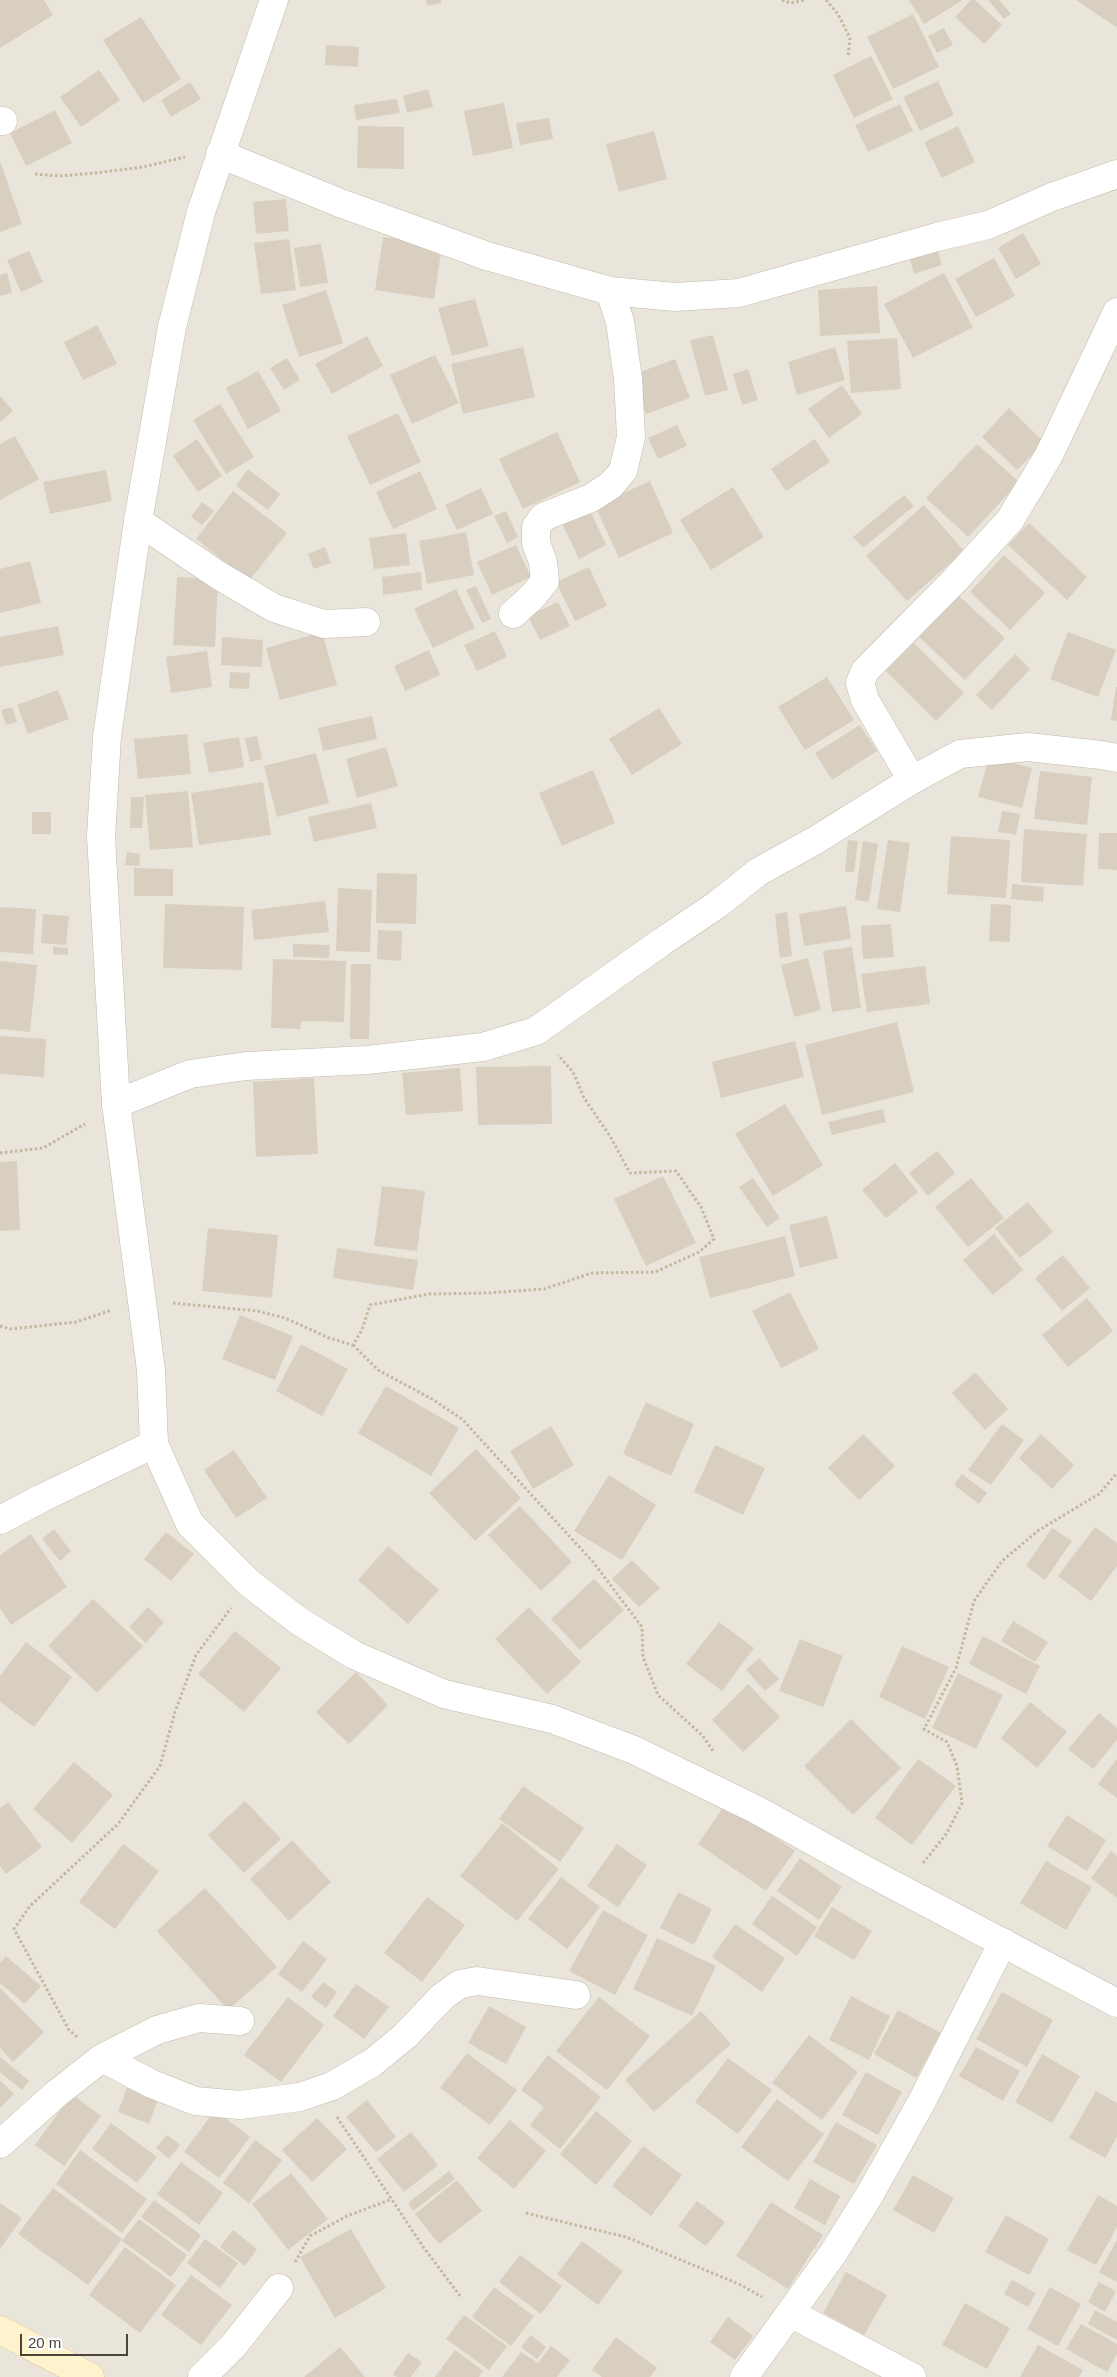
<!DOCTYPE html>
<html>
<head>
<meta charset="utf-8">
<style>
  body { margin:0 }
  #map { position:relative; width:1117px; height:2377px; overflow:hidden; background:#f6f3ec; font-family:Arial,sans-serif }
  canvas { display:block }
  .scale { position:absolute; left:20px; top:2334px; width:108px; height:22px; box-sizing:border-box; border:2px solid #4b4439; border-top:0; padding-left:6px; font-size:15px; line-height:18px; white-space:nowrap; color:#4b4439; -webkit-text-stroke:4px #fff; paint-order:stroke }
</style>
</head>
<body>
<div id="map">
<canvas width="1117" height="2377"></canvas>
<div class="scale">20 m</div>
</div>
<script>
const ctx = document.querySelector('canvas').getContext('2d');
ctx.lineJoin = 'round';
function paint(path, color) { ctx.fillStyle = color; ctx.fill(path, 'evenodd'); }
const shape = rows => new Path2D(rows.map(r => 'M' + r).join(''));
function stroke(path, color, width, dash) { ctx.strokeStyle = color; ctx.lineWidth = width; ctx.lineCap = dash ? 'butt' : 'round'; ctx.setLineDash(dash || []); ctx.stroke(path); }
const residential = shape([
  [0,0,1117,0,1117,2377,0,2377]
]);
const building = shape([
  [0,0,44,0,53,15,0,48],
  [426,0,441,0,442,3,427,6],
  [909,0,963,0,924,24],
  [971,0,975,0,1002,25,984,44,955,17],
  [988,0,999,0,1011,14,1004,19],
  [1076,0,1117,0,1117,25,1116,27],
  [913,14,939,67,893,89,867,37],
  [141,17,181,79,143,103,103,40],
  [944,28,953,45,937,53,928,36],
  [326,45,359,47,358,67,325,65],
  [871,56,893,99,854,118,833,75],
  [99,70,120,100,81,127,60,97],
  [938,81,954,115,920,131,903,97],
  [190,82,201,99,171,117,161,100],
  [428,89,433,107,407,113,403,96],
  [397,99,400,113,356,120,354,105],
  [504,103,513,148,473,156,464,111],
  [900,104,913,131,868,152,855,125],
  [55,110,72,143,26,166,10,133],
  [549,118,553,139,520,145,516,123],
  [358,126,404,127,404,169,357,168],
  [958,126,975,162,942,178,924,142],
  [654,131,667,179,619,192,606,144],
  [0,161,22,224,0,232],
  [286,199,289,231,256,234,253,202],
  [1023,233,1041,264,1016,279,998,248],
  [383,237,442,245,434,299,375,290],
  [289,239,296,290,261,294,254,243],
  [321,244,328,283,300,287,294,248],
  [937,248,942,265,914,274,909,256],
  [29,251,43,282,21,292,7,260],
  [994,258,1015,296,976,317,955,279],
  [7,273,12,293,0,296,0,275],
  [944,273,973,327,913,358,884,304],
  [877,286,880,333,820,336,818,290],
  [326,290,343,343,299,357,282,305],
  [475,299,489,346,452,356,438,308],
  [97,325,117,364,83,380,64,342],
  [713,335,728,390,705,396,690,340],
  [367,336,383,366,332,394,315,364],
  [897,338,901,389,851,393,847,341],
  [523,347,535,397,463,414,451,364],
  [835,347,845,380,797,395,788,362],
  [435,355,459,403,412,424,390,375],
  [287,358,300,380,284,390,270,368],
  [675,359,690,398,646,414,632,375],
  [748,369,758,400,742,405,733,374],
  [258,371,281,411,248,429,226,388],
  [842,385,862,414,829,438,808,409],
  [0,396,13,411,0,422],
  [220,404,254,457,226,474,193,420],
  [1009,408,1044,442,1017,470,982,437],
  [398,413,421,462,370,485,347,436],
  [677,425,687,446,658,459,648,438],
  [557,432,580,482,523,509,499,459],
  [15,436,39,479,0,500,0,444],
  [197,439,222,476,198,492,173,456],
  [815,439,830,462,786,491,771,469],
  [977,444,1019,482,968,537,926,498],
  [248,469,280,494,268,510,236,486],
  [106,470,112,501,50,514,43,482],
  [420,471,437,509,393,529,376,492],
  [650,481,673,533,619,558,595,506],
  [733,487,764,537,711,570,680,520],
  [481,488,493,514,457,530,445,505],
  [233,491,287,533,249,581,196,539],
  [904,495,914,506,863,548,853,537],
  [202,502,214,511,202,525,191,517],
  [924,505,964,551,907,601,866,556],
  [590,510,606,545,579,559,562,523],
  [506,511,518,537,507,543,494,516],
  [1029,523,1087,577,1067,600,1008,545],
  [466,532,474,575,427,584,419,541],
  [406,533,410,565,374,569,369,538],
  [516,545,531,577,492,595,477,562],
  [325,547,331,563,314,569,308,554],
  [1004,555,1045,593,1010,630,970,592],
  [30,561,41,603,0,613,0,569],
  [589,567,607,606,575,621,556,582],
  [421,572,422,590,383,595,382,577],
  [177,577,218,579,215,647,173,645],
  [476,586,491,619,482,623,466,590],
  [456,589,475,628,433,648,414,609],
  [959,596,1005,638,965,680,919,637],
  [558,602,570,626,540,640,528,616],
  [58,626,64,655,0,667,0,637],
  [495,631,507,657,477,671,464,645],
  [322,632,337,685,280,700,266,648],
  [1068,632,1116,650,1098,697,1050,679],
  [222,637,263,640,262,667,221,665],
  [914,643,964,693,936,721,886,671],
  [429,650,440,675,405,691,394,666],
  [207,651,212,687,171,693,166,657],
  [1015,654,1030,669,992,710,976,695],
  [230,672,250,673,249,689,229,688],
  [827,677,854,720,805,750,778,707],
  [1116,687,1117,687,1117,721,1111,720],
  [58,690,69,719,28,734,17,705],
  [12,707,17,722,6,725,1,710],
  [659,708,682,744,632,775,609,739],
  [372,716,377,739,323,751,318,728],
  [860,725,877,751,832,780,815,753],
  [187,734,191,774,138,779,134,739],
  [257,736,262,759,250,762,245,738],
  [239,737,244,767,209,773,203,743],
  [386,747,398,786,357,798,346,759],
  [316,753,329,803,277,817,264,766],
  [989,757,1032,768,1022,808,978,797],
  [593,770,615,823,562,846,539,793],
  [1040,771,1092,777,1087,825,1034,819],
  [263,782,271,835,199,845,191,793],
  [188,791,193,847,150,850,145,795],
  [131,797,144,797,142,828,130,828],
  [371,803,377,828,314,842,308,817],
  [1002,811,1020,814,1016,835,998,832],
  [32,812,51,812,51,834,32,834],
  [1024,829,1087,834,1083,886,1021,882],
  [1099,833,1117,833,1117,870,1098,869],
  [951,836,1010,840,1006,898,947,894],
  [848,840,858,841,854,872,845,872],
  [888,840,910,843,900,912,877,909],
  [863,841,878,844,869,902,855,900],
  [127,852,140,854,139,866,125,865],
  [134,868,173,869,173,896,134,896],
  [377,873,417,874,416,924,376,923],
  [1012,884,1044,887,1043,902,1011,899],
  [338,888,372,890,370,952,336,951],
  [325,901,329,932,254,940,251,910],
  [165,904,244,907,242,970,163,968],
  [991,904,1011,905,1010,942,989,941],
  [846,906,851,939,804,946,799,914],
  [0,907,36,909,33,954,0,952],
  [787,912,792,956,780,958,775,914],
  [43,914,69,916,66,945,41,943],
  [891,924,894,957,863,959,861,926],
  [378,930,402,931,401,961,377,959],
  [293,944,330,945,329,958,293,957],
  [53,947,68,948,68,955,53,954],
  [852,947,861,1008,832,1012,823,951],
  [808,958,821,1010,794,1017,781,965],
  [273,959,346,961,344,1022,301,1021,300,1029,271,1028],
  [0,961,37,965,30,1032,0,1029],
  [351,964,371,964,369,1039,350,1039],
  [925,966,930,1004,867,1012,861,974],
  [897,1022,914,1092,822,1115,805,1045],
  [0,1036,46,1039,44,1077,0,1074],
  [795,1041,804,1077,721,1098,712,1062],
  [551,1066,552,1124,478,1125,476,1067],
  [460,1068,463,1111,406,1115,402,1073],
  [314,1078,318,1154,256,1157,253,1082],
  [785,1104,823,1165,773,1196,735,1134],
  [883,1109,886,1122,832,1135,828,1122],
  [937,1151,955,1173,928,1196,909,1173],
  [17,1161,20,1230,0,1231,0,1162],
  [895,1163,918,1192,886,1218,862,1190],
  [663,1176,696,1243,646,1266,614,1199],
  [753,1178,780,1218,767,1227,739,1187],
  [971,1178,1004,1218,968,1247,935,1207],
  [382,1186,425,1191,417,1251,374,1246],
  [1028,1202,1053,1232,1020,1258,995,1228],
  [827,1216,838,1258,800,1268,789,1225],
  [208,1228,278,1235,272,1298,202,1291],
  [994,1234,1023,1270,993,1295,963,1260],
  [785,1236,795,1276,710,1298,699,1257],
  [337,1248,418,1260,413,1290,333,1278],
  [1063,1255,1090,1288,1062,1311,1035,1278],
  [790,1292,819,1349,781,1368,752,1311],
  [1087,1298,1113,1331,1068,1367,1042,1335],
  [240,1315,293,1336,275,1380,222,1359],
  [301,1344,348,1369,322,1416,276,1391],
  [975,1372,1008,1409,985,1430,952,1393],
  [386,1386,459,1428,431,1476,358,1433],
  [646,1402,694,1424,671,1476,623,1454],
  [1002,1424,1024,1440,991,1485,968,1470],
  [551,1426,574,1465,533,1489,510,1451],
  [863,1434,895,1466,859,1500,828,1468],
  [1041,1434,1074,1465,1052,1489,1019,1458],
  [715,1445,765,1468,743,1515,694,1492],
  [476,1449,521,1498,475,1541,429,1493],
  [234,1450,267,1498,236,1518,204,1470],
  [962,1474,987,1493,979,1504,954,1485],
  [609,1475,656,1505,622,1560,574,1531],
  [520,1506,572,1562,541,1591,488,1535],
  [1095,1527,1117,1543,1117,1566,1091,1601,1058,1576],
  [1052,1528,1072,1541,1045,1580,1026,1566],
  [54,1529,71,1551,60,1561,42,1539],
  [166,1532,194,1554,171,1581,144,1559],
  [31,1534,67,1587,11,1625,0,1608,0,1555],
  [388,1546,439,1590,408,1624,358,1580],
  [632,1560,660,1588,639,1607,612,1579],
  [594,1579,624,1610,580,1650,551,1619],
  [93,1599,143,1646,97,1693,48,1646],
  [148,1607,164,1622,146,1643,129,1627],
  [529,1607,581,1662,547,1694,495,1639],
  [1013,1621,1048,1642,1035,1662,1001,1641],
  [719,1622,754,1648,722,1691,686,1664],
  [235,1631,281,1668,244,1712,198,1674],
  [983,1636,1040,1666,1026,1694,969,1664],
  [800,1639,843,1656,823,1707,779,1691],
  [26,1642,72,1677,34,1727,0,1702,0,1676],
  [902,1646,949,1667,925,1719,879,1697],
  [759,1658,779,1679,765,1691,746,1670],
  [356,1672,388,1705,349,1744,316,1712],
  [958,1673,1003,1695,976,1749,932,1728],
  [748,1684,780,1717,743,1752,712,1720],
  [1030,1702,1067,1732,1037,1768,1001,1738],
  [1099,1713,1117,1728,1117,1740,1093,1769,1068,1749],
  [851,1719,901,1768,853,1815,804,1766],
  [918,1759,956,1786,912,1845,875,1818],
  [1117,1759,1117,1798,1098,1784],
  [74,1762,113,1795,72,1843,33,1809],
  [523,1786,584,1828,560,1862,499,1819],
  [245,1801,281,1839,244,1873,208,1835],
  [8,1802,42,1847,6,1874,0,1866,0,1808],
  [726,1803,795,1851,766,1891,698,1844],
  [1067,1815,1106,1840,1087,1871,1047,1846],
  [502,1823,559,1869,517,1921,460,1876],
  [292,1840,331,1882,289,1921,250,1879],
  [123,1844,159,1871,115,1929,79,1902],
  [617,1844,647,1865,618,1907,587,1886],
  [1111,1851,1117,1856,1117,1898,1091,1878],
  [800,1858,842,1887,819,1920,777,1891],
  [1046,1861,1092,1887,1066,1930,1020,1903],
  [561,1877,600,1907,567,1949,528,1919],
  [205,1888,277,1967,228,2010,157,1931],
  [678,1892,712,1909,694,1945,660,1928],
  [772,1896,817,1927,797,1956,752,1924],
  [427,1897,465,1925,422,1982,384,1953],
  [832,1907,872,1931,854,1960,814,1936],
  [603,1910,648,1935,615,1995,569,1971],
  [735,1924,785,1958,762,1992,712,1957],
  [657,1938,716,1966,692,2016,633,1989],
  [303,1941,327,1959,302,1992,278,1974],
  [6,1956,41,1986,25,2004,0,1983,0,1963],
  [323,1982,337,1992,326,2008,311,1997],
  [356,1984,389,2007,364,2039,333,2016],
  [0,1988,44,2032,13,2062,0,2048],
  [1002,1992,1053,2020,1027,2067,976,2039],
  [851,1996,890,2016,869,2060,829,2040],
  [288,1997,324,2025,281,2082,244,2055],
  [599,1997,650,2036,607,2090,556,2051],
  [489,2006,526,2027,506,2064,468,2043],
  [898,2010,941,2033,916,2078,874,2054],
  [701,2011,731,2044,654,2112,625,2080],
  [809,2035,858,2072,822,2120,772,2083],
  [976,2047,1020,2071,1003,2101,959,2076],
  [467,2053,517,2090,490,2125,440,2088],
  [1042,2054,1080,2076,1052,2123,1015,2102],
  [548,2055,601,2097,560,2149,530,2125,544,2107,521,2090],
  [0,2057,29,2081,22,2090,0,2072],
  [728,2058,772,2090,738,2134,695,2102],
  [866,2072,902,2092,878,2135,842,2115],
  [0,2080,14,2094,0,2108],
  [127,2088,158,2100,149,2124,118,2112],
  [1096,2091,1117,2103,1117,2137,1105,2158,1069,2138],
  [72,2094,101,2116,64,2166,35,2145],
  [777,2099,824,2134,788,2181,741,2147],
  [367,2100,396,2137,376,2152,346,2117],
  [215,2110,250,2137,219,2178,184,2152],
  [596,2111,632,2141,596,2185,560,2154],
  [317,2118,347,2149,312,2182,282,2150],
  [510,2120,546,2151,514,2189,477,2158],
  [836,2122,877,2145,854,2184,813,2162],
  [111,2123,157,2157,137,2183,92,2149],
  [411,2132,438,2165,404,2192,377,2159],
  [167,2135,180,2145,169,2159,156,2148],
  [255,2140,282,2160,249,2203,223,2183],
  [643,2146,682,2175,651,2216,612,2186],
  [80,2150,147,2199,122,2233,56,2184],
  [181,2162,223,2193,199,2225,157,2194],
  [449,2171,455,2179,413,2211,408,2203],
  [291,2173,328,2219,288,2250,252,2204],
  [913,2175,954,2198,934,2233,893,2210],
  [810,2179,840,2196,825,2225,794,2208],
  [457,2180,482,2211,439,2244,415,2214],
  [53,2188,122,2239,88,2285,18,2234],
  [1098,2195,1117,2206,1117,2227,1096,2265,1067,2250],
  [154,2200,201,2235,189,2252,141,2217],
  [697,2201,725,2222,706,2246,678,2226],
  [771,2202,823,2235,788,2289,736,2256],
  [0,2203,22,2218,0,2249],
  [1006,2215,1049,2239,1029,2275,985,2252],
  [139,2219,187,2255,171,2277,122,2241],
  [351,2229,386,2288,335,2318,300,2257],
  [233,2230,257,2249,245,2266,220,2247],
  [205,2239,238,2263,220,2288,187,2263],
  [1117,2240,1117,2282,1099,2272],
  [582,2241,623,2271,598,2305,557,2274],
  [125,2247,176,2285,140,2333,89,2295],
  [520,2255,562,2286,541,2314,499,2282],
  [846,2272,887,2295,864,2335,823,2313],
  [191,2275,232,2305,201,2345,161,2315],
  [1012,2280,1036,2293,1028,2307,1004,2294],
  [1099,2282,1116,2291,1105,2312,1088,2302],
  [494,2287,534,2316,511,2346,472,2317],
  [1050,2287,1081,2304,1058,2346,1027,2329],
  [965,2303,1010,2328,987,2369,942,2345],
  [1095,2310,1117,2322,1117,2340,1088,2324],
  [464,2315,507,2346,489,2370,446,2339],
  [728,2317,753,2336,735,2360,710,2342],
  [1081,2324,1117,2344,1117,2354,1107,2372,1066,2349],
  [531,2335,546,2347,537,2359,521,2347],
  [616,2337,657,2368,650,2377,602,2377,592,2370],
  [1038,2345,1083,2370,1079,2377,1020,2377],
  [551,2346,570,2360,557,2377,502,2377,521,2352,538,2363],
  [340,2347,365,2377,304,2377],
  [455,2350,483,2371,479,2377,435,2377],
  [408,2353,422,2362,411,2377,397,2377,393,2374]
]);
const path = shape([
  [782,0,790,3,805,0],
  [826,0,838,14,850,38,848,57],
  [35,174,60,176,95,173,143,167,185,157],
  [0,1153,43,1148,85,1124],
  [173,1303,257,1311,285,1318,329,1338,353,1345,362,1330,370,1305,429,1294,487,1293,544,1289,592,1273,655,1272,699,1252,714,1239,701,1207,676,1171,630,1173,610,1136,584,1098,573,1072,558,1055],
  [0,1326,10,1329,76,1322,112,1310],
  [353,1345,378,1370,432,1399,462,1419,593,1562,642,1627,643,1657,658,1695,703,1736,713,1751],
  [923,1863,947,1833,962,1803,957,1766,947,1742,924,1729,956,1668,974,1601,1002,1561,1039,1530,1099,1494,1117,1473],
  [77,2037,69,2030,14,1929,30,1906,118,1824,160,1766,175,1712,196,1655,231,1608],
  [337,2117,424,2248,460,2296],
  [526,2213,626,2237,741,2285,762,2297],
  [295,2262,310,2236,347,2216,392,2199]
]);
const minor = shape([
  [0,121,3,121],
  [220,154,340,203,487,256,610,291,675,297,739,293,937,237,988,225,1052,197,1117,174],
  [138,521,218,575,274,608,324,624,366,622],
  [513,614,533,596,545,581,543,562,536,543,536,527,543,517,591,498,611,485,623,471,631,437,628,379,620,322,610,291],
  [912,780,865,700,860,683,865,671,955,580,1010,520,1049,455,1117,312],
  [116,1104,190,1074,246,1066,367,1060,483,1047,536,1031,663,941,718,904,758,872,816,840,912,780,960,754,1028,747,1101,755,1117,758],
  [154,1444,190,1524,249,1583,299,1621,354,1655,444,1694,552,1719,634,1750,757,1810,867,1871,1117,2003],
  [102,2058,152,2084,195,2101,240,2105,300,2097,332,2086,372,2063,405,2036,442,1997,460,1984,477,1981,576,1995],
  [0,2144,56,2094,102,2058,157,2030,199,2018,240,2021],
  [790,2313,912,2377],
  [202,2377,234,2345,279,2288],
  [744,2377,834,2252,870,2194,921,2103,1003,1942]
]);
const tertiary = shape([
  [0,1520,42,1498,154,1444,151,1370,116,1104,101,836,107,737,138,521,172,327,201,212,274,0]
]);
const secondary = shape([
  [0,2330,90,2377]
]);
paint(residential, '#eae5da');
paint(building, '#d8cfc1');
stroke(minor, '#c2bbae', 29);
stroke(tertiary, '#c2bbae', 29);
stroke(secondary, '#d6c79b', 29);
stroke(path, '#c4b79f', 3, [2.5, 2.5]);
stroke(minor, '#fff', 28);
stroke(tertiary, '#fff', 28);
stroke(secondary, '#fff3cd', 28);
</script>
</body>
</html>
